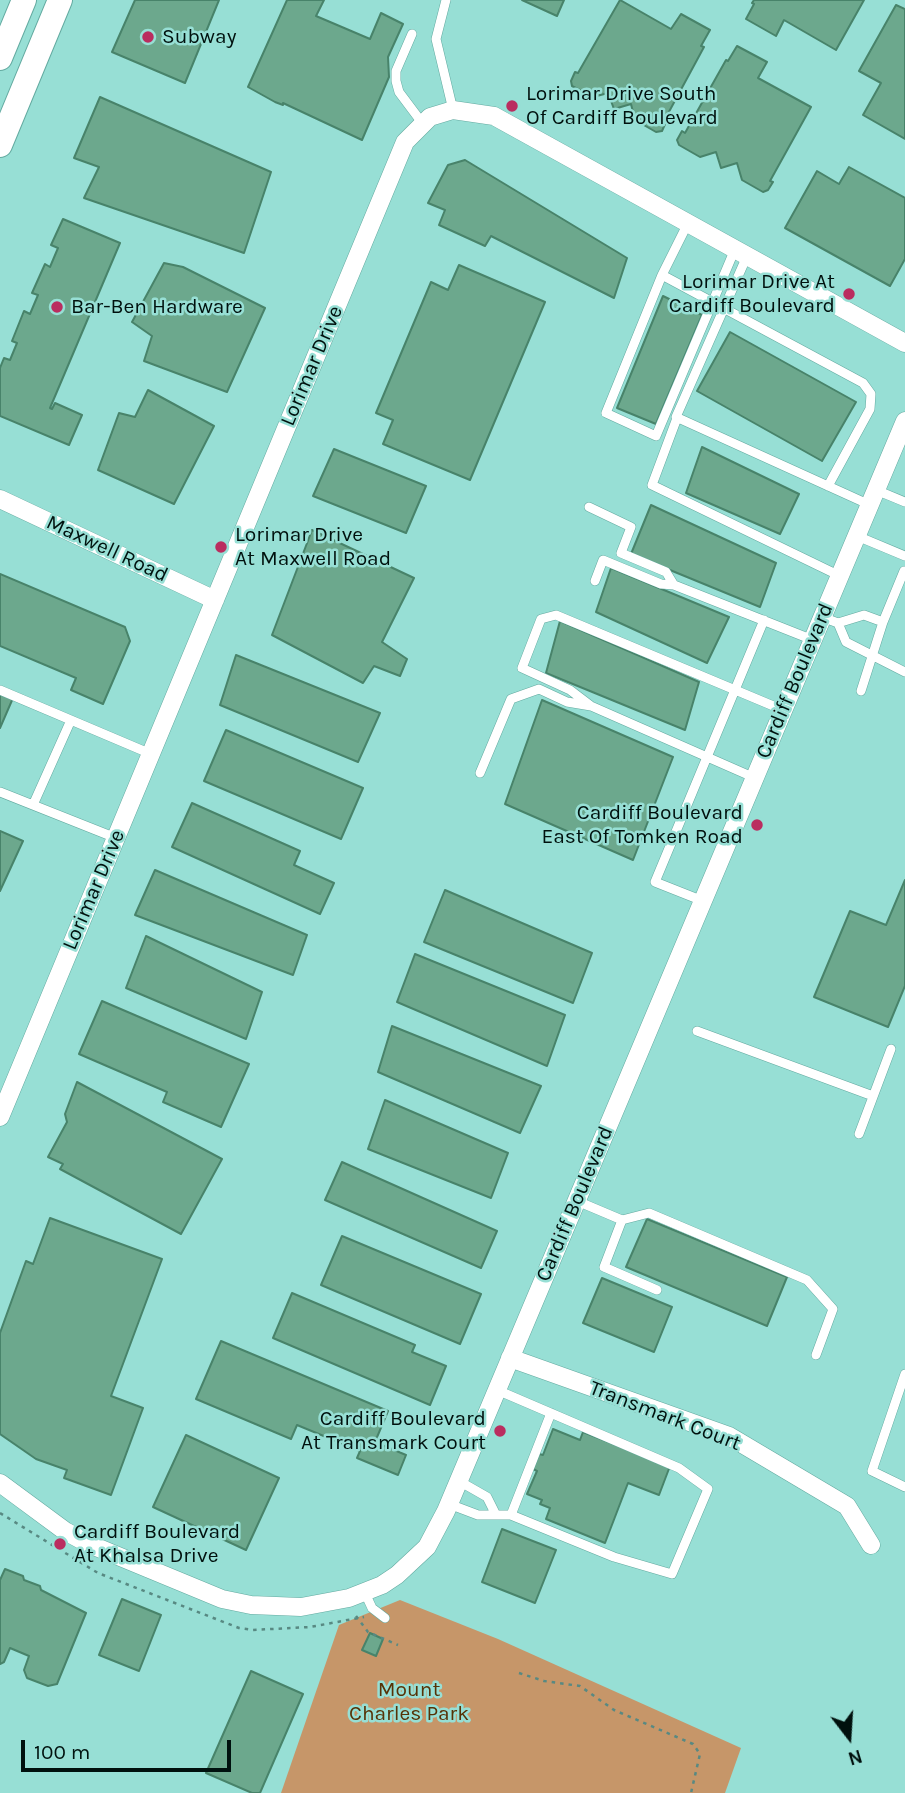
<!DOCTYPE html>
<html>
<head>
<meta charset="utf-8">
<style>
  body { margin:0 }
  #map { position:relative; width:905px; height:1793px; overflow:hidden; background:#97dfd5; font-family:Karla,sans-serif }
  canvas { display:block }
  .north { position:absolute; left:814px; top:1702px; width:70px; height:70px; -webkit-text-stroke:5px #97dfd5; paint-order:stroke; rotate:163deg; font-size:19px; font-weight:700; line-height:28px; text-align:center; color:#00110e }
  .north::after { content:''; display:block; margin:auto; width:24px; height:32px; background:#00110e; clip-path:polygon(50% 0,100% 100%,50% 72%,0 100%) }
  .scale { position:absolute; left:21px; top:1740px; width:210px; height:32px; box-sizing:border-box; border:4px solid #00110e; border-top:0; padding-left:9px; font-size:21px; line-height:24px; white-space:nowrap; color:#00110e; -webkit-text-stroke:5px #97dfd5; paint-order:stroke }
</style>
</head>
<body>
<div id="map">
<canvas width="905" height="1793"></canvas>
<div class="north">N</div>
<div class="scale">100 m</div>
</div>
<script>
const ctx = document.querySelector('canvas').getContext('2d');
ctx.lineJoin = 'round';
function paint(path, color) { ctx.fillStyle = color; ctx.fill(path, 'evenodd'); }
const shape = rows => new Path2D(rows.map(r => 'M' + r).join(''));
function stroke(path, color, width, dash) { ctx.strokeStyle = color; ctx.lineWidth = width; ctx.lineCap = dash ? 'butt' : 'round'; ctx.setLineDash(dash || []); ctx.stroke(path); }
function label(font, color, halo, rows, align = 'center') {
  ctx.font = font + ' Karla,sans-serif'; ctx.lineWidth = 5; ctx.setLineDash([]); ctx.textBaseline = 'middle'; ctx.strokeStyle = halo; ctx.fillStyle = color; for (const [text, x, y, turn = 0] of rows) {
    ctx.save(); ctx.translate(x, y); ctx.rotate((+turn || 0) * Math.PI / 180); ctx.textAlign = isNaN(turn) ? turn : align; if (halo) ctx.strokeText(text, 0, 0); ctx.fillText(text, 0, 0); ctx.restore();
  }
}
const green = shape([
  [400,1600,498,1639,741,1748,725,1793,281,1793,339,1625]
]);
const building = shape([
  [135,0,219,0,185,83,112,52,135,0],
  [287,0,324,0,316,16,370,39,381,13,403,24,388,57,389,77,362,140,283,103,283,105,275,102,248,87,287,0],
  [522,0,564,0,557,16,522,0],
  [620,0,671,29,681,14,710,30,701,46,704,47,664,121,666,122,662,131,656,132,635,120,631,104,614,109,608,93,593,97,572,86,571,81,575,72,578,73,620,0],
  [754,0,864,0,836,50,784,20,776,36,746,19,754,4,752,3,754,0],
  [896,5,905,9,905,139,863,115,881,83,859,71,896,5],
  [737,46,767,62,758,78,811,107,770,181,773,182,768,190,763,192,742,180,737,163,721,168,716,152,700,157,679,145,677,140,682,131,685,133,726,60,728,61,737,46],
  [100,97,271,172,244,253,84,198,99,167,74,158,100,97],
  [465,160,627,258,614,298,491,236,485,246,439,225,445,210,428,203,448,165,465,160],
  [849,167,905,198,905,259,890,286,785,228,817,171,839,184,849,167],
  [63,219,120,243,50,408,52,409,55,403,82,415,69,445,0,416,0,368,4,358,10,360,17,343,12,341,24,311,30,314,38,295,32,293,45,264,50,267,58,248,51,245,63,219],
  [164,263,183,267,265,308,227,392,144,361,152,336,132,322,164,263],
  [459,265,545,302,470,480,383,444,393,420,376,413,431,282,448,290,459,265],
  [663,296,702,315,656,424,617,408,663,296],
  [730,332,856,402,822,461,697,391,730,332],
  [148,390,214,426,174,504,98,470,119,413,135,417,148,390],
  [702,447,799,494,780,534,686,493,702,447],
  [334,449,426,486,406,533,313,496,334,449],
  [651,505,776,563,760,607,631,554,651,505],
  [312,530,414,578,382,642,407,659,400,676,374,666,363,683,272,635,312,530],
  [611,568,729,617,707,663,596,612,611,568],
  [0,574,125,627,130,641,103,704,71,690,76,678,0,646,0,574],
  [560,621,699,682,685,730,546,673,560,621],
  [236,655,380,713,358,762,220,705,236,655],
  [0,692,13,698,0,728,0,692],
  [542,700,673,757,633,860,505,804,542,700],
  [226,730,363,788,341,839,204,781,226,730],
  [192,803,300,851,294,865,334,883,320,914,172,847,192,803],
  [0,831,23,841,0,891,0,831],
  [155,870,307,935,293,975,135,915,155,870],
  [905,880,905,986,888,1027,814,997,850,911,886,925,905,880],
  [445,890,592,953,573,1003,424,942,445,890],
  [146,936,262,992,246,1039,126,988,146,936],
  [415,954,565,1015,547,1066,397,1002,415,954],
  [102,1001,249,1064,221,1127,163,1102,167,1092,79,1054,102,1001],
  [392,1026,541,1086,520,1133,378,1072,392,1026],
  [77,1082,222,1159,181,1234,60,1169,63,1164,48,1157,67,1122,65,1114,77,1082],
  [385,1100,508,1153,491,1198,368,1149,385,1100],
  [342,1162,497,1231,481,1268,325,1200,342,1162],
  [50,1218,162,1259,111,1396,143,1408,111,1495,64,1478,67,1470,36,1459,0,1434,0,1333,26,1261,33,1264,50,1218],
  [647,1219,787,1277,767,1326,626,1267,647,1219],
  [342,1236,481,1294,460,1344,321,1285,342,1236],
  [602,1278,672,1307,654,1352,583,1323,602,1278],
  [292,1293,415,1345,412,1352,446,1366,430,1405,273,1338,292,1293],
  [221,1341,388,1411,375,1442,406,1455,398,1475,357,1458,360,1451,297,1425,291,1439,196,1399,221,1341],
  [553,1429,580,1440,583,1432,670,1466,659,1495,628,1483,605,1543,546,1519,550,1508,540,1504,542,1500,527,1494,537,1471,533,1469,539,1454,543,1455,553,1429],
  [186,1435,279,1478,246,1550,153,1507,186,1435],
  [502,1529,556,1550,535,1603,482,1582,502,1529],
  [5,1569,23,1576,24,1580,40,1586,41,1590,86,1613,57,1684,48,1686,27,1678,24,1670,29,1656,10,1648,4,1662,0,1664,0,1580,5,1569],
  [122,1599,161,1615,139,1671,99,1655,122,1599],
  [370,1633,383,1639,376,1656,362,1650,370,1633],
  [251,1671,303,1694,260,1793,252,1793,206,1773,251,1671]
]);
const path = shape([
  [0,1513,98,1573,239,1628,253,1630,310,1627,364,1617],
  [356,1616,368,1632,398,1645],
  [519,1673,544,1681,580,1686,614,1710,693,1744,700,1754,691,1793]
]);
const service = shape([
  [446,0,436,39,453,110],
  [412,34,396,71,396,81,399,92,423,124],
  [688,223,662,275,863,383,871,394,870,409,828,486],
  [747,256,676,417,870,505],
  [662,275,606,413,656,436,735,249],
  [677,418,652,485,840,576],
  [876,490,905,502],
  [589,507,631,527,621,553,666,572,674,585],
  [857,536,905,556],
  [595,581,603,560,661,584,674,585,813,640],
  [822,617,838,623,846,642,905,672],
  [838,623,864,615,883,622,904,571],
  [0,690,151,754],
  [861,691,883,622],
  [591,706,570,690,522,668,541,619,556,615,783,710],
  [480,773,511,699,539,689,567,702,591,706,755,778],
  [0,792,116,838],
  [33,805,71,720],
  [703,901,655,882,764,620],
  [697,1031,873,1096],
  [859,1134,891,1049],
  [577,1201,622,1220,649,1213,807,1280,833,1309,816,1355],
  [622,1220,604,1267,657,1290],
  [905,1374,872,1471,905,1487],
  [449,1504,478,1515,496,1515,487,1497,459,1481],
  [496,1515,511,1515,614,1557,672,1574,708,1489,679,1468,497,1390],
  [511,1515,551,1413],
  [365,1593,372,1608,385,1618]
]);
const minor = shape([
  [0,499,215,600],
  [0,1117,405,142,430,117,453,110,494,116,905,343],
  [510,1358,729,1436,847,1506,871,1545],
  [0,1483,65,1531,89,1544,222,1599,251,1605,301,1607,349,1598,382,1585,397,1575,427,1547,446,1511,905,421]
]);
const secondary = shape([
  [0,58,24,0],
  [0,145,60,0]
]);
const markers = [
  [148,37,7,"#ba2d5f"],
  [512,106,7,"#ba2d5f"],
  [849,294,7,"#ba2d5f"],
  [57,307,7,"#ba2d5f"],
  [221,547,7,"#ba2d5f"],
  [757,825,7,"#ba2d5f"],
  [500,1431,7,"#ba2d5f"],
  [60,1544,7,"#ba2d5f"]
];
const poiNames = [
  ["Subway",162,37],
  ["Lorimar Drive South",526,94],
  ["Of Cardiff Boulevard",526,118],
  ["Lorimar Drive At",835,282,"right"],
  ["Cardiff Boulevard",835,306,"right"],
  ["Bar-Ben Hardware",71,307],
  ["Lorimar Drive",235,535],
  ["At Maxwell Road",235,559],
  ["Cardiff Boulevard",743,813,"right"],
  ["East Of Tomken Road",743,837,"right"],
  ["Cardiff Boulevard",486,1419,"right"],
  ["At Transmark Court",486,1443,"right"],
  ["Cardiff Boulevard",74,1532],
  ["At Khalsa Drive",74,1556]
];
const streetNames = [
  ["Lorimar Drive",312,366,-67],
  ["Maxwell Road",107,549,25],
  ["Cardiff Boulevard",795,681,-67],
  ["Lorimar Drive",94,890,-67],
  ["Cardiff Boulevard",575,1204,-67],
  ["Transmark Court",665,1416,21]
];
const parkNames = [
  ["Mount",409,1690],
  ["Charles Park",409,1714]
];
paint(green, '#c69669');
paint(building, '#6ca88d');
stroke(building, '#48836a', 2);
stroke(service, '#63aaa0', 10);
stroke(minor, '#63aaa0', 19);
stroke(secondary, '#63aaa0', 26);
stroke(path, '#588982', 2.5, [3.5, 5]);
stroke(service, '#fff', 9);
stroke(minor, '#fff', 18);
stroke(secondary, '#fff', 24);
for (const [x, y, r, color] of markers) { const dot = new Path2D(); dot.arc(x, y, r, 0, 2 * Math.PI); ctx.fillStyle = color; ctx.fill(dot); stroke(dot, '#97dfd5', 2.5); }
label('21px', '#00110e', '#97dfd5', poiNames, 'left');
label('21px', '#00110e', '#97dfd5', streetNames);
label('21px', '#563206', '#97dfd5', parkNames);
</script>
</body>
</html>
